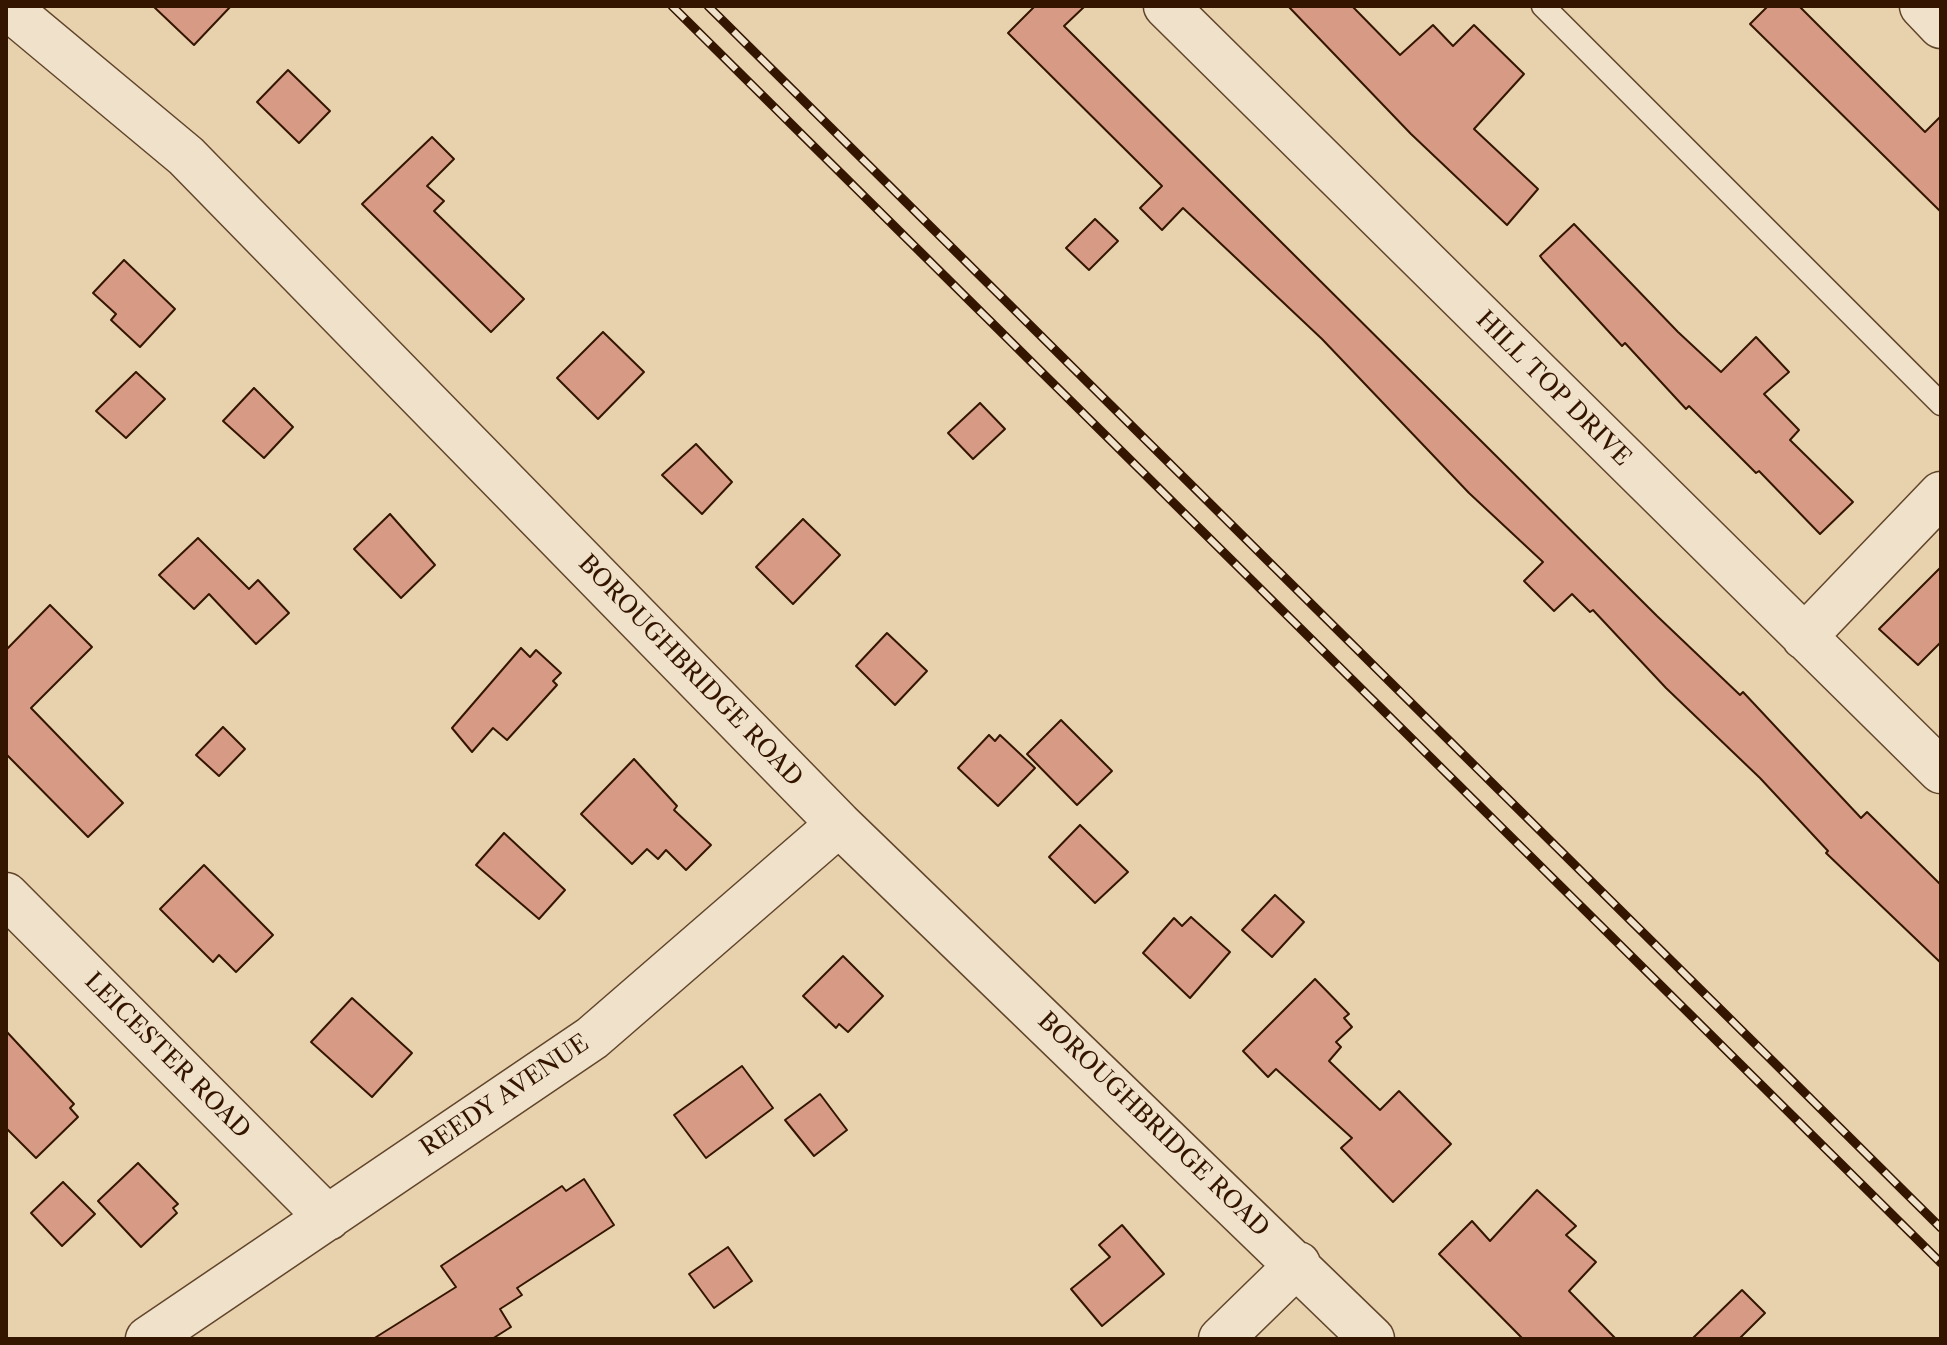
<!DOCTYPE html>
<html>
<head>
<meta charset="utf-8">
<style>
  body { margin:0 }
  #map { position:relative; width:1947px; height:1345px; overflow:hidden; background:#e8d1ad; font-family:"Libre Caslon Text",serif }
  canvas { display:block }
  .frame { position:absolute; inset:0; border:8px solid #341600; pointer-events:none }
</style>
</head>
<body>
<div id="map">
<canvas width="1947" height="1345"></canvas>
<div class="frame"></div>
</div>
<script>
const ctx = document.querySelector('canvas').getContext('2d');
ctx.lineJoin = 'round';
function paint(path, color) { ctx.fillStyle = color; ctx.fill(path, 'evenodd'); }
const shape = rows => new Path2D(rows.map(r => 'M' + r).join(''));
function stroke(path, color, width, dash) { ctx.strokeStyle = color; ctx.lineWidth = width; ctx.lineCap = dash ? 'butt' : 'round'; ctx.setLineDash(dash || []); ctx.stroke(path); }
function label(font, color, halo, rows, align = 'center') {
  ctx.font = font + ' "Libre Caslon Text",serif'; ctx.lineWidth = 8; ctx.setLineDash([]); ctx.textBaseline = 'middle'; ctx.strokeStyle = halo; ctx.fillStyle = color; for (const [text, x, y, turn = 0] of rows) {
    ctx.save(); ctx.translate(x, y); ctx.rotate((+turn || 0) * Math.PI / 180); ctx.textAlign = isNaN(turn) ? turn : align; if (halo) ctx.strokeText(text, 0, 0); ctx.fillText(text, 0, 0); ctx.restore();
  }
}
const building = shape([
  [153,6,231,6,194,45,153,6],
  [1035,6,1085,6,1064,26,1657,616,1740,695,1743,692,1861,818,1867,812,1941,885,1941,963,1826,853,1828,851,1760,778,1666,688,1593,610,1590,612,1572,594,1554,611,1524,581,1543,562,1469,493,1322,339,1183,208,1162,230,1140,208,1162,186,1008,33,1035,6],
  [1288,6,1352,6,1400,55,1433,25,1453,46,1474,25,1524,74,1474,129,1538,189,1507,225,1411,134,1288,6],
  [1768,6,1799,6,1925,132,1941,116,1941,212,1750,24,1768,6],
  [288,70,330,111,299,143,257,102,288,70],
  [432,137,454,159,427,186,444,201,434,211,524,299,491,332,362,204,432,137],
  [1095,219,1118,241,1089,270,1066,248,1095,219],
  [1574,224,1678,332,1721,372,1756,337,1789,372,1764,394,1799,430,1790,440,1853,502,1820,534,1759,471,1756,473,1689,406,1686,409,1625,343,1622,346,1543,260,1540,256,1574,224],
  [124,260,175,309,140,347,111,320,116,314,93,293,124,260],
  [603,332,644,372,598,419,557,378,603,332],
  [136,372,165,399,126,438,96,411,136,372],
  [254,388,293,427,264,458,223,421,254,388],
  [980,403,1005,429,973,459,948,433,980,403],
  [696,444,732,482,702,514,662,475,696,444],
  [390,514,435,565,401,598,354,549,390,514],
  [803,519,840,555,793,604,756,567,803,519],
  [198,538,249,589,258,580,289,613,256,644,209,594,194,609,159,575,198,538],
  [1941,567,1941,642,1918,665,1879,629,1941,567],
  [50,605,92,647,31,708,123,803,88,837,6,754,6,650,50,605],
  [887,633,927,671,895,705,856,666,887,633],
  [521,648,530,657,536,650,561,673,553,681,557,685,507,740,493,728,472,752,452,728,521,648],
  [1061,720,1112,771,1077,805,1027,754,1061,720],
  [223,727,245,749,219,776,196,755,223,727],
  [989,735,995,741,1000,735,1035,768,998,806,958,768,989,735],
  [634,759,677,806,674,810,711,845,686,870,666,850,658,859,647,849,632,864,581,814,634,759],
  [1080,825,1128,872,1095,903,1049,857,1080,825],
  [504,833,565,890,539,919,476,865,504,833],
  [204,865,273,935,236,972,219,955,213,962,160,909,204,865],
  [1275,895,1304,922,1272,957,1242,930,1275,895],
  [1191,917,1230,952,1190,998,1143,953,1174,918,1182,926,1191,917],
  [843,956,883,996,848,1032,839,1024,836,1028,803,996,843,956],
  [1315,979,1349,1014,1344,1018,1352,1027,1336,1042,1341,1047,1329,1061,1380,1110,1399,1091,1451,1144,1393,1202,1341,1148,1352,1138,1276,1069,1268,1077,1243,1051,1315,979],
  [352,998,412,1053,372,1097,311,1042,352,998],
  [6,1031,74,1104,70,1108,78,1117,36,1158,6,1128,6,1031],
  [742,1066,773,1108,706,1158,674,1115,742,1066],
  [820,1094,847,1130,814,1156,785,1120,820,1094],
  [138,1163,178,1204,173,1208,177,1213,141,1247,98,1201,138,1163],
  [584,1179,614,1225,517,1288,522,1295,500,1309,511,1327,492,1339,373,1339,456,1287,441,1266,562,1186,566,1191,584,1179],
  [63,1182,95,1214,62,1246,31,1213,63,1182],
  [1537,1190,1576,1226,1566,1235,1596,1262,1569,1291,1616,1339,1523,1339,1439,1254,1472,1221,1490,1241,1537,1190],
  [1122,1225,1164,1274,1102,1326,1071,1289,1110,1257,1099,1245,1122,1225],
  [728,1247,752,1281,714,1308,689,1274,728,1247],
  [1742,1290,1765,1313,1739,1339,1692,1339,1742,1290]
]);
const service = shape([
  [1543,6,1941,404]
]);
const minor = shape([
  [6,6,186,156,839,824,1372,1339],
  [1166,6,1941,771],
  [1922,6,1941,26],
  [1804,637,1941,494],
  [6,895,328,1218],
  [148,1339,592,1038,839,824],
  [1221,1339,1298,1264]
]);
const rail = shape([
  [672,6,1941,1263],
  [708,6,1941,1228]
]);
const streetNames = [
  ["HILL TOP DRIVE",1553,389,45],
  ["BOROUGHBRIDGE ROAD",690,671,46],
  ["LEICESTER ROAD",167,1056,45],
  ["REEDY AVENUE",505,1096,-34],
  ["BOROUGHBRIDGE ROAD",1153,1125,44]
];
paint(building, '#d79b85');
stroke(building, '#341600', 2);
stroke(service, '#61452b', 25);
stroke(minor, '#61452b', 47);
stroke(service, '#f0e1ca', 22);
stroke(minor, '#f0e1ca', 44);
stroke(rail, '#341600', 9);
stroke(rail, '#f0e1ca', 6, [18]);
label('24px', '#341600', '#f0e1ca', streetNames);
</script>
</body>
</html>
